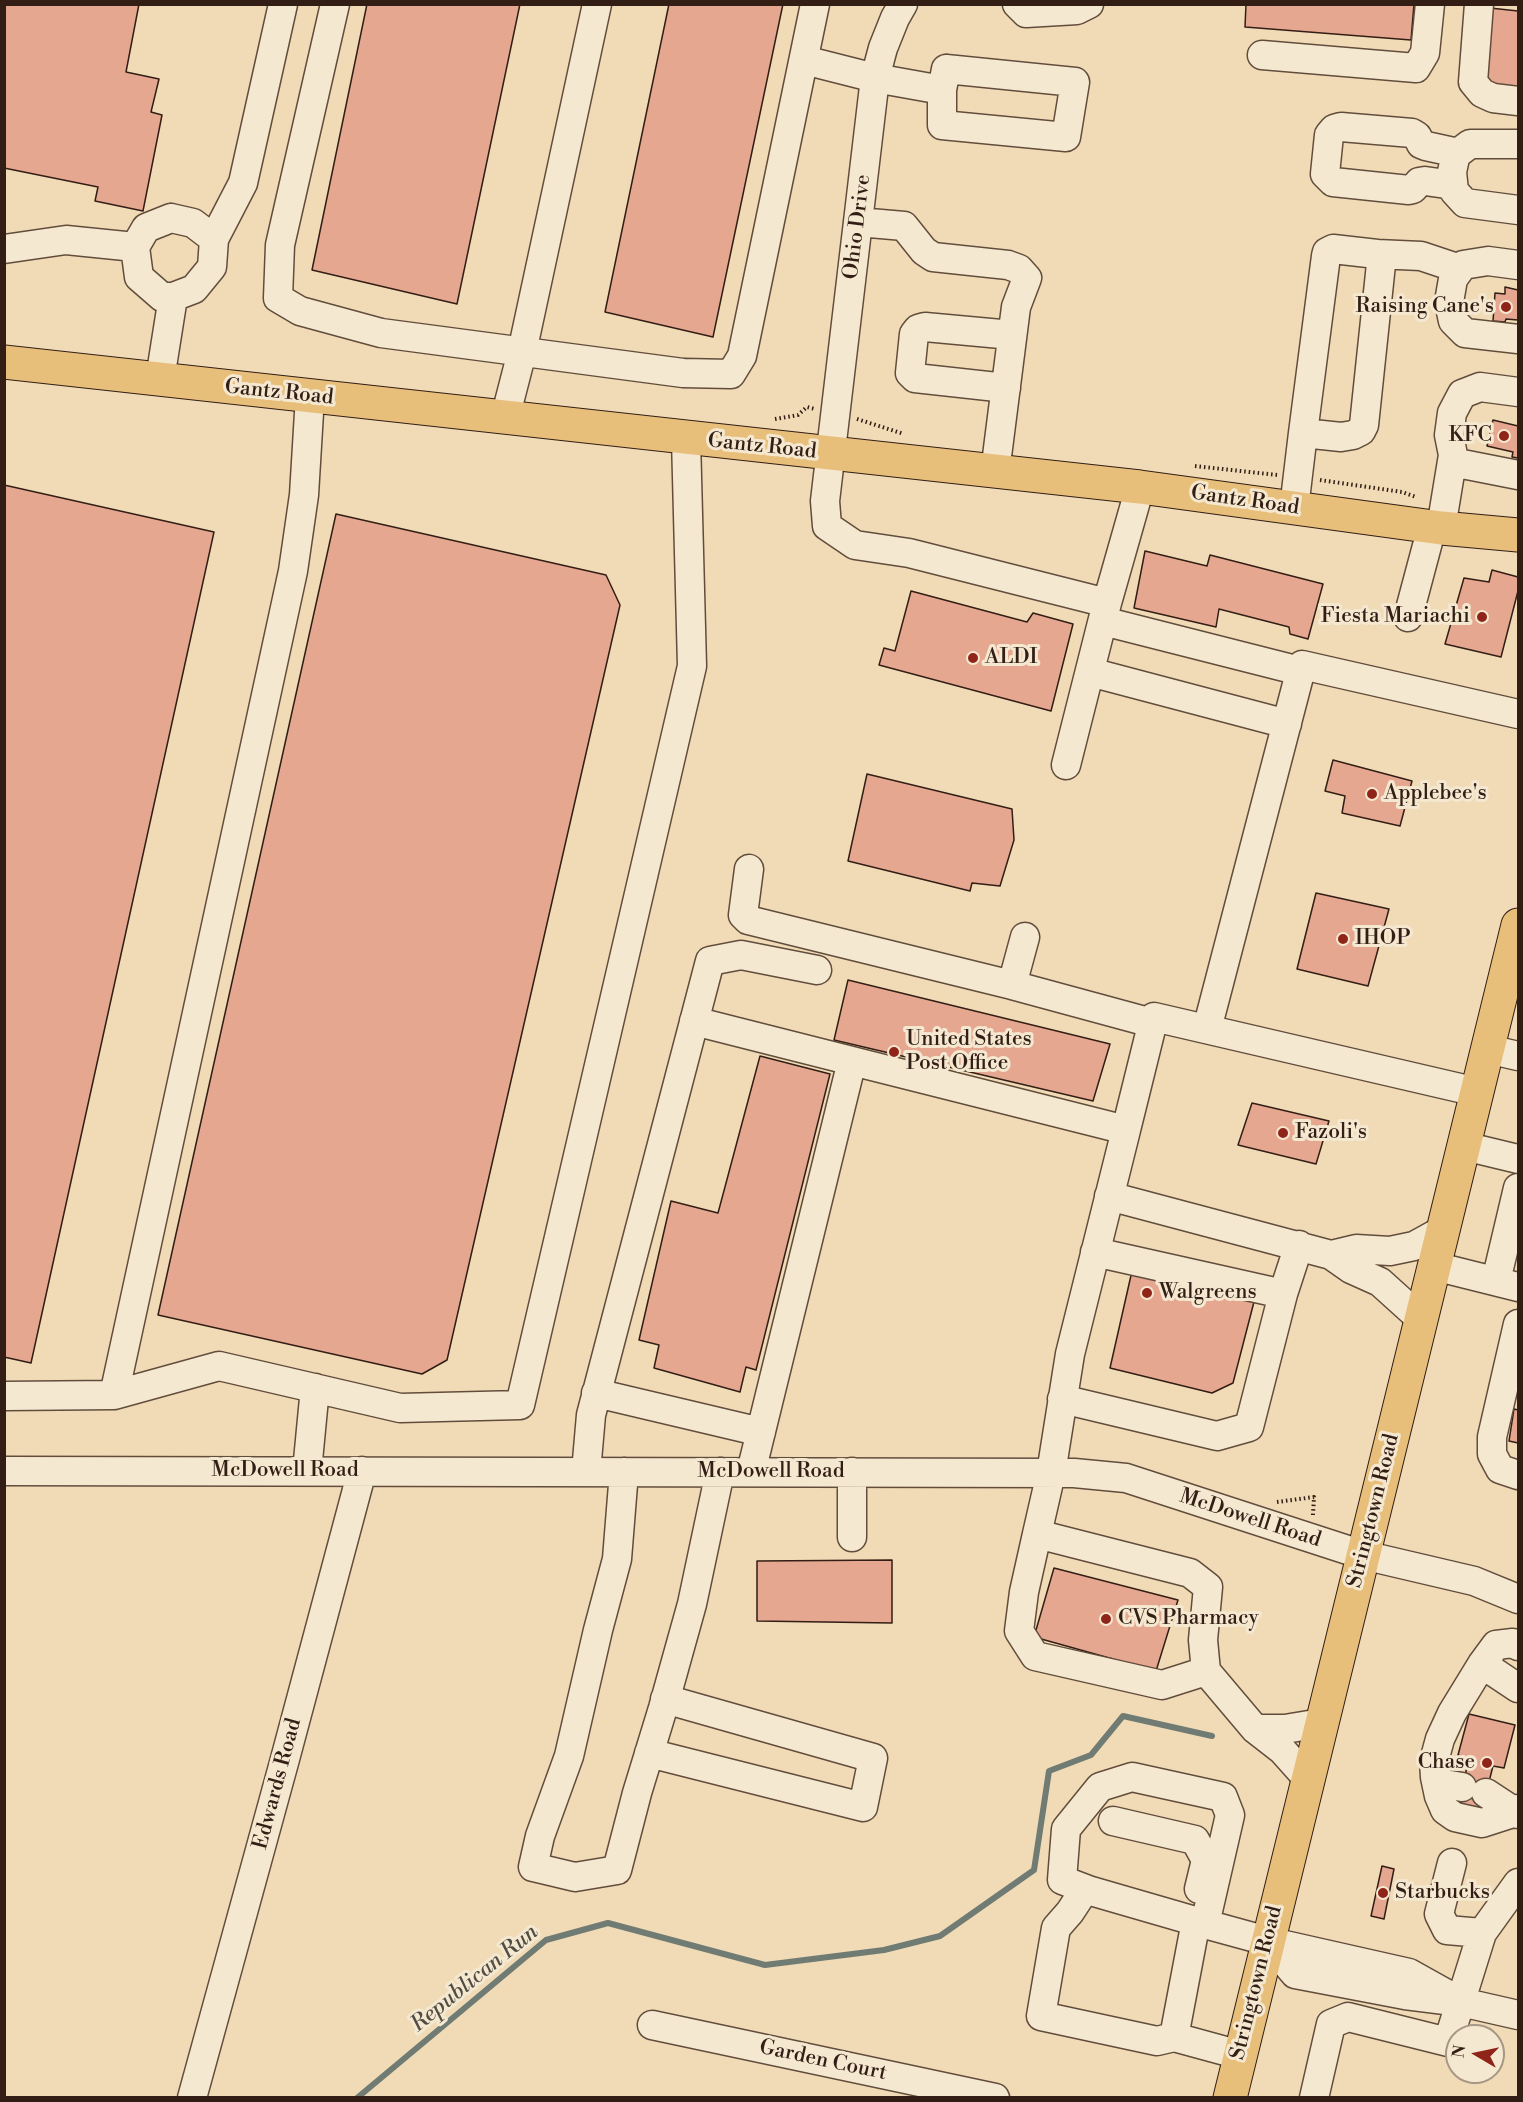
<!DOCTYPE html>
<html>
<head>
<meta charset="utf-8">
<style>
  body { margin:0 }
  #map { position:relative; width:1523px; height:2102px; overflow:hidden; background:#f0dbb6; font-family:"Libre Bodoni",serif }
  canvas { display:block }
  .frame { position:absolute; inset:0; border:6px solid #321e15; pointer-events:none }
  .north { position:absolute; left:1445px; top:2024px; width:60px; height:60px; box-sizing:border-box; background:#f5e8d0; border:2px solid #a79785; border-radius:50%; rotate:279deg; font-size:16px; font-weight:700; line-height:24px; text-align:center; color:#321e15 }
  .north::after { content:''; display:block; margin:auto; width:21px; height:27px; background:#8f2418; clip-path:polygon(50% 0,100% 100%,50% 72%,0 100%) }
</style>
</head>
<body>
<div id="map">
<canvas width="1523" height="2102"></canvas>
<div class="frame"></div>
<div class="north">N</div>
</div>
<script>
const ctx = document.querySelector('canvas').getContext('2d');
ctx.lineJoin = 'round';
const shape = rows => new Path2D(rows.map(r => 'M' + r).join(''));
function stroke(path, color, width, dash) { ctx.strokeStyle = color; ctx.lineWidth = width; ctx.lineCap = dash ? 'butt' : 'round'; ctx.setLineDash(dash || []); ctx.stroke(path); }
function paint(path, color) { ctx.fillStyle = color; ctx.fill(path, 'evenodd'); }
function label(font, color, halo, rows, align = 'center') {
  ctx.font = font + ' "Libre Bodoni",serif'; ctx.lineWidth = 6; ctx.setLineDash([]); ctx.textBaseline = 'middle'; ctx.strokeStyle = halo; ctx.fillStyle = color; for (const [text, x, y, turn = 0] of rows) {
    ctx.save(); ctx.translate(x, y); ctx.rotate((+turn || 0) * Math.PI / 180); ctx.textAlign = isNaN(turn) ? turn : align; if (halo) ctx.strokeText(text, 0, 0); ctx.fillText(text, 0, 0); ctx.restore();
  }
}
const stream = shape([
  [357,2098,546,1940,608,1923,765,1965,884,1950,940,1936,1034,1870,1049,1771,1091,1755,1123,1716,1212,1736]
]);
const building = shape([
  [4,4,139,4,126,72,159,79,151,112,162,115,143,211,95,201,98,187,4,168,4,4],
  [367,4,520,4,457,304,312,270,367,4],
  [669,4,783,4,713,337,605,312,669,4],
  [1246,4,1414,4,1411,40,1245,27,1246,4],
  [1490,8,1518,11,1518,95,1483,86,1490,8],
  [1505,287,1518,290,1518,320,1506,319,1505,322,1493,321,1495,293,1505,294,1505,287],
  [1493,420,1518,426,1518,458,1512,457,1513,452,1487,446,1493,420],
  [4,485,214,532,31,1363,4,1357,4,485],
  [336,514,606,575,620,605,447,1360,422,1374,158,1315,336,514],
  [1145,551,1207,566,1210,555,1323,584,1308,639,1290,634,1289,627,1219,609,1216,627,1134,608,1145,551],
  [1492,570,1518,577,1518,591,1501,657,1445,644,1464,578,1489,582,1492,570],
  [911,591,1027,622,1033,613,1073,624,1051,711,879,665,884,648,895,651,911,591],
  [1333,760,1412,781,1400,826,1342,813,1345,796,1325,791,1333,760],
  [867,774,1012,809,1014,840,1000,886,972,883,970,891,848,861,867,774],
  [1316,893,1389,909,1368,986,1297,969,1316,893],
  [848,980,1110,1044,1093,1101,834,1040,848,980],
  [760,1056,830,1074,756,1370,746,1367,740,1392,654,1368,659,1345,639,1340,671,1201,718,1213,760,1056],
  [1252,1103,1329,1121,1316,1164,1238,1145,1252,1103],
  [1132,1271,1255,1298,1233,1383,1212,1393,1110,1368,1132,1271],
  [1514,1409,1518,1410,1518,1443,1509,1441,1514,1409],
  [892,1560,892,1623,757,1621,757,1561,892,1560],
  [1054,1568,1178,1600,1156,1671,1034,1637,1054,1568],
  [1469,1714,1515,1725,1504,1768,1493,1766,1480,1817,1456,1812,1469,1759,1458,1755,1469,1714],
  [1382,1866,1394,1869,1384,1919,1371,1916,1382,1866]
]);
const path = shape([
  [775,419,798,415,807,407,815,409],
  [857,419,904,434],
  [1195,466,1277,475],
  [1320,480,1402,492,1416,497],
  [1277,1502,1314,1497,1313,1515]
]);
const minor = shape([
  [335,4,280,245,278,298,300,311,381,333,683,373,731,374,742,356,815,4],
  [903,4,895,18,883,48,875,78,825,501,827,526,855,545,909,553,1107,603],
  [1017,4,1026,13,1077,10,1089,4],
  [1479,4,1473,82,1482,93,1493,98,1518,101],
  [1262,55,1416,68,1425,53,1430,4],
  [804,60,875,78,942,90],
  [946,69,1075,82,1066,137,942,125,942,90,946,69],
  [1518,144,1470,144,1458,153,1455,158,1452,172,1454,191,1465,203,1518,210],
  [1453,185,1425,181,1419,182,1413,189,1409,190,1333,182,1325,174,1329,135,1334,129,1341,127,1412,133,1417,136,1421,144,1426,146,1458,153],
  [171,218,193,223,214,239,212,267,194,289,173,297,162,297,139,277,135,247,146,228,171,218],
  [858,222,904,226,924,251,933,257,1008,265,1019,269,1027,278,1016,307,995,472],
  [214,239,243,183,283,4],
  [4,249,66,240,135,247],
  [1377,254,1421,256,1460,269],
  [1518,265,1488,261,1463,265,1453,279,1449,302,1453,321,1465,333,1518,339],
  [160,379,173,297],
  [1006,388,915,378,910,373,914,334,918,329,925,327,1012,335],
  [505,418,522,352,597,4],
  [1452,462,1518,475],
  [1294,508,1303,433,1326,256,1327,252,1333,249,1377,254,1381,259,1381,264,1364,425,1361,431,1353,435,1341,437,1303,433],
  [1441,528,1453,455,1449,435,1452,413,1462,394,1480,387,1518,392],
  [1408,617,1432,527],
  [1103,621,1300,671],
  [1090,672,1287,724],
  [1066,765,1107,603,1140,487],
  [749,869,743,915,748,920,1012,985,1152,1023],
  [1012,985,1025,937],
  [694,1021,852,1061],
  [1207,1029,1302,665,1518,714],
  [1488,1049,1518,1056],
  [1126,1130,1154,1017,1477,1092],
  [1464,1146,1518,1159],
  [1109,1196,1331,1255,1351,1269,1380,1282,1421,1319],
  [1095,1252,1283,1294],
  [1331,1255,1356,1249,1390,1251,1414,1246,1443,1230],
  [1434,1266,1518,1287],
  [1496,1281,1518,1188],
  [1518,1324,1492,1437,1492,1454,1500,1469,1518,1475],
  [596,1393,761,1432],
  [114,1395,293,571,304,495,310,396],
  [4,1396,114,1395,219,1366,400,1408,520,1405,692,666,686,439],
  [1062,1399,1217,1436,1249,1427,1283,1294,1299,1245],
  [4,1471,1074,1473,1126,1478,1363,1555,1474,1581,1518,1599],
  [307,1471,315,1388],
  [586,1472,591,1415,710,961,741,955,817,970],
  [624,1472,617,1559,598,1630,569,1756,540,1836,533,1867,575,1877,617,1870,637,1793,663,1708,692,1604,720,1472],
  [751,1472,852,1061,1126,1130,1070,1354,1051,1473,1037,1534,1190,1573,1208,1587,1203,1640,1206,1671,1255,1729,1282,1750,1307,1778],
  [1037,1534,1024,1592,1019,1631,1035,1656,1162,1685,1206,1671],
  [852,1537,852,1472],
  [1482,1664,1518,1688],
  [1255,1729,1285,1729,1321,1723],
  [649,1753,863,1807,873,1758,665,1699],
  [1435,1777,1439,1796,1445,1810,1455,1817,1482,1823,1516,1812,1518,1809],
  [1462,1787,1444,1784,1435,1777,1434,1761,1440,1739,1452,1713,1482,1664,1496,1645,1513,1643,1518,1646],
  [1486,1793,1518,1814],
  [1113,1821,1195,1840,1206,1860,1199,1889],
  [1452,1863,1439,1914,1447,1930,1482,1933],
  [1085,1889,1070,1912,1056,1928,1041,2016,1157,2041,1174,2037,1240,2055],
  [1205,1924,1230,1815,1223,1797,1132,1777,1100,1787,1066,1829,1062,1880,1091,1891,1205,1924,1267,1941,1409,1973,1461,2002,1405,1995,1295,1974,1267,1941],
  [1461,2002,1518,2015],
  [652,2025,995,2098],
  [1174,2037,1196,1921],
  [192,2098,285,1759,362,1471],
  [1314,2098,1331,2024,1348,2017,1448,2042,1482,1933,1518,1883]
]);
const major = shape([
  [4,362,1140,487,1441,528,1518,535],
  [1230,2098,1518,925]
]);
const markers = [
  [1506,307,6,"#8f2418"],
  [1504,436,6,"#8f2418"],
  [1482,617,6,"#8f2418"],
  [973,658,6,"#8f2418"],
  [1372,794,6,"#8f2418"],
  [1343,939,6,"#8f2418"],
  [894,1052,6,"#8f2418"],
  [1283,1133,6,"#8f2418"],
  [1147,1293,6,"#8f2418"],
  [1106,1619,6,"#8f2418"],
  [1487,1763,6,"#8f2418"],
  [1383,1893,6,"#8f2418"]
];
const streetNames = [
  ["Ohio Drive",858,227,-83],
  ["Gantz Road",279,393,6],
  ["Gantz Road",762,447,6],
  ["Gantz Road",1245,501,8],
  ["McDowell Road",285,1471],
  ["McDowell Road",771,1472],
  ["Stringtown Road",1374,1511,-76],
  ["McDowell Road",1250,1519,18],
  ["Edwards Road",278,1784,-75],
  ["Stringtown Road",1257,1983,-76],
  ["Garden Court",823,2061,12]
];
const poiNames = [
  ["Raising Cane's",1494,307,"right"],
  ["KFC",1492,436,"right"],
  ["Fiesta Mariachi",1470,617,"right"],
  ["ALDI",985,658],
  ["Applebee's",1384,794],
  ["IHOP",1355,939],
  ["United States",906,1040],
  ["Post Office",906,1064],
  ["Fazoli's",1295,1133],
  ["Walgreens",1159,1293],
  ["CVS Pharmacy",1118,1619],
  ["Chase",1475,1763,"right"],
  ["Starbucks",1395,1893]
];
const waterNames = [
  ["Republican Run",475,1979,-39]
];
stroke(stream, '#707c73', 6);
paint(building, '#e6a791');
stroke(building, '#321e15', 1.5);
stroke(minor, '#624d3d', 31);
stroke(major, '#321e15', 35);
stroke(path, '#321e15', 4, [1.5, 3]);
stroke(minor, '#f5e8d0', 28);
stroke(major, '#e8be7b', 33);
for (const [x, y, r, color] of markers) { const dot = new Path2D(); dot.arc(x, y, r, 0, 2 * Math.PI); ctx.fillStyle = color; ctx.fill(dot); stroke(dot, '#f5e8d0', 2); }
label('21px', '#321e15', '#f5e8d0', streetNames);
label('21px', '#321e15', '#f5e8d0', poiNames, 'left');
label('italic 22px', '#514d44', '#f5e8d0', waterNames);
</script>
</body>
</html>
